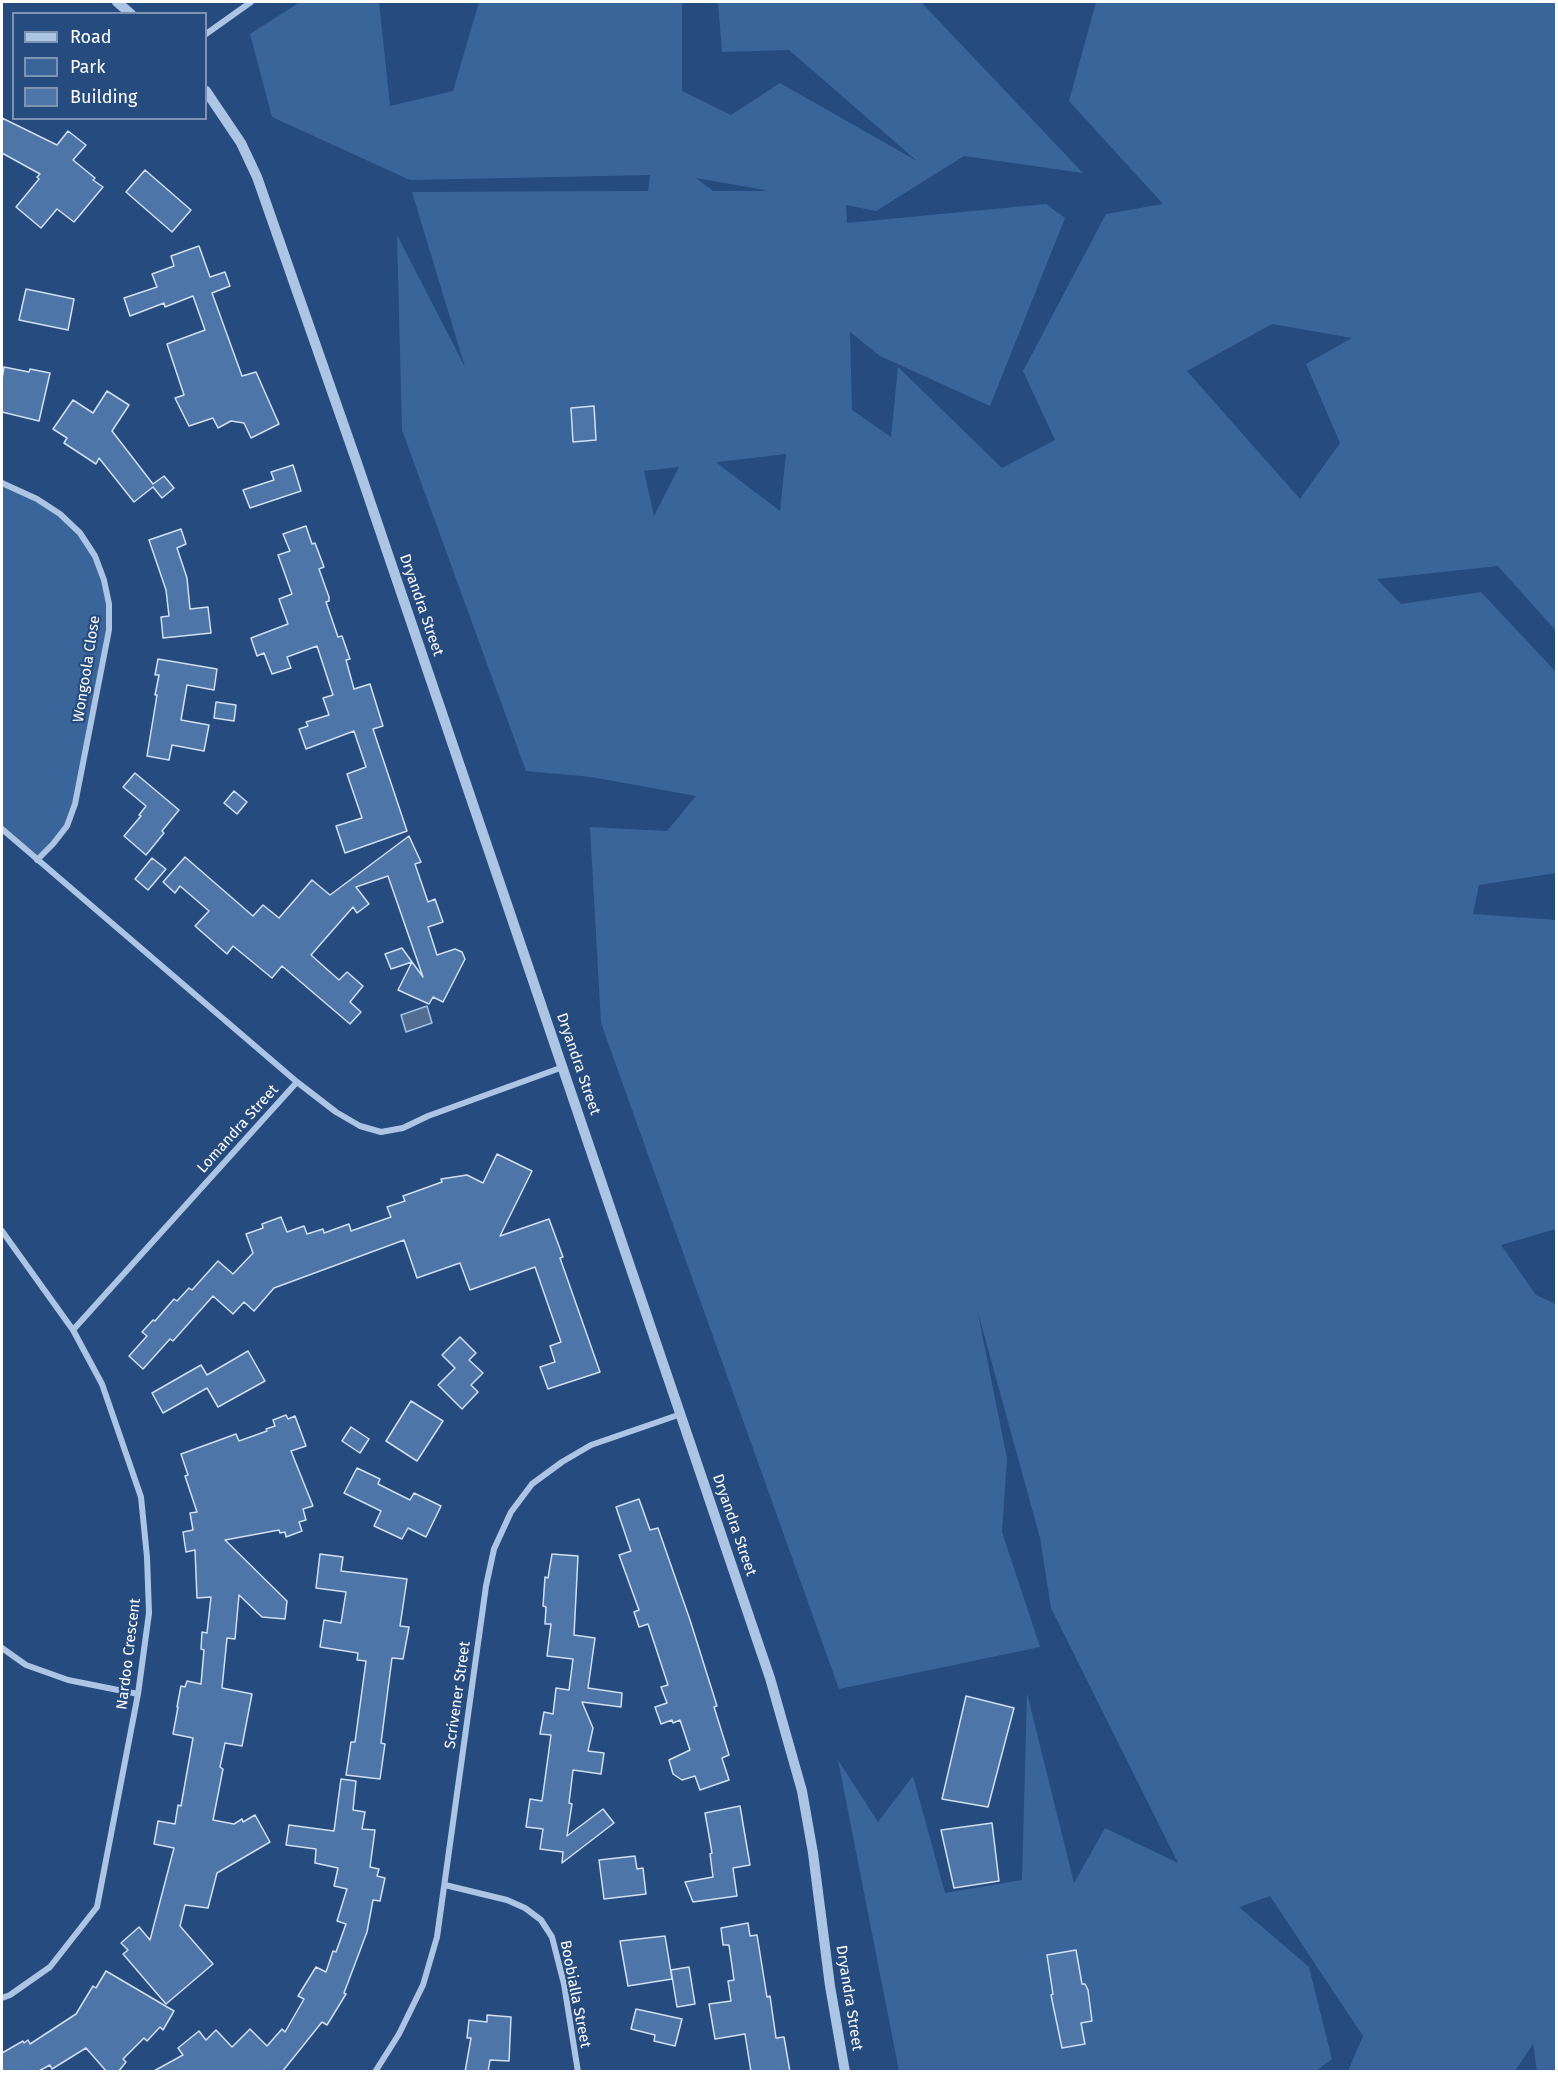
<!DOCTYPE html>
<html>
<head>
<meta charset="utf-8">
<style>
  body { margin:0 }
  #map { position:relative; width:1558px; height:2073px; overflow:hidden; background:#264b7e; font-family:"Fira Sans",sans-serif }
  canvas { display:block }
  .frame { position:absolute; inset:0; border:3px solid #fff; pointer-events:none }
  .legend { position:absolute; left:12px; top:12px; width:195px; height:108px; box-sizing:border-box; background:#264b7e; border:2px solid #7d93b2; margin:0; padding:8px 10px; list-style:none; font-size:18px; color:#fff }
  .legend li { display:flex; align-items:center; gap:12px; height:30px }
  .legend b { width:30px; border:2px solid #7d93b2 }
</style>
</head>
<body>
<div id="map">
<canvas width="1558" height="2073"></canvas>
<div class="frame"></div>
<ul class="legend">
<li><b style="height:8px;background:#acc5e5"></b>Road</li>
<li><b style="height:16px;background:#3a659b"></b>Park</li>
<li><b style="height:16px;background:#4e75a7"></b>Building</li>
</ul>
</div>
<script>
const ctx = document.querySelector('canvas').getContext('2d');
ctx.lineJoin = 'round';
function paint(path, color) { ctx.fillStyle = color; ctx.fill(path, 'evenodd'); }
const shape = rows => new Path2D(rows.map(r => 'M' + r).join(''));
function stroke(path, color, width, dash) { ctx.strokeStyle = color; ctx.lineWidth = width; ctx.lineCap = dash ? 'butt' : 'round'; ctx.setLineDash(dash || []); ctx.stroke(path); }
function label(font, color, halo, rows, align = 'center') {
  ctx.font = font + ' "Fira Sans",sans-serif'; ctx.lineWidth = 4.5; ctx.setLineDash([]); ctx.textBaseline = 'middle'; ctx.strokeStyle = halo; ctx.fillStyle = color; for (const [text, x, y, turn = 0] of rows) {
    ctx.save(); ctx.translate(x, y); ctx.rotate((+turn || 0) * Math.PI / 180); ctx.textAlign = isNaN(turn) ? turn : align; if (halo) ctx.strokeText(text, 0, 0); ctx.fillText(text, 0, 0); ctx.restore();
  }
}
const green = shape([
  [300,2,379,2,390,106,453,91,479,2,682,2,682,91,731,115,780,83,917,161,789,50,722,52,718,2,921,2,1083,173,964,156,876,211,846,205,847,223,1046,204,1065,218,990,406,880,356,850,332,852,410,891,437,898,367,1002,468,1055,440,1023,371,1106,214,1163,204,1069,101,1096,2,1556,2,1556,631,1498,566,1377,579,1401,604,1481,592,1556,672,1556,873,1479,885,1473,914,1556,920,1556,1229,1501,1245,1536,1295,1556,1304,1556,2071,1537,2071,1533,2044,1515,2071,1348,2071,1363,2036,1270,1896,1239,1907,1309,1967,1332,2059,1316,2071,899,2071,838,1760,878,1822,913,1776,945,1893,1022,1880,1027,1693,1074,1883,1105,1828,1178,1863,1051,1608,1040,1538,977,1309,1007,1458,1002,1532,1040,1647,839,1689,601,1023,590,827,667,831,696,796,591,777,526,771,402,430,397,235,465,367,412,192,648,191,650,175,410,180,272,117,250,34],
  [696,178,765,190,765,191,713,191],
  [1272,324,1352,338,1306,364,1340,443,1300,499,1187,371],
  [786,454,780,511,717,463,717,462],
  [678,467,679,467,654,516,644,471],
  [2,483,37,499,80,533,95,556,104,580,109,630,75,804,67,826,37,860,2,829]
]);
const water = shape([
  [427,1006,432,1023,406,1032,401,1015,427,1006]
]);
const building = shape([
  [2,118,57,145,68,131,86,145,73,160,95,178,93,180,103,187,74,222,57,209,41,228,16,207,39,179,37,177,40,174,2,153,2,118],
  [145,170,191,210,172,232,126,192,145,170],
  [199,246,210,277,225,272,230,286,212,293,242,376,256,372,279,424,251,438,244,423,231,421,218,428,213,418,189,426,175,398,184,395,167,344,205,330,193,296,165,307,164,303,130,316,124,298,157,287,152,274,174,266,171,256,199,246],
  [26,289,74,299,68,330,19,320,26,289],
  [4,367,29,372,30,369,50,373,39,421,2,412,2,379,4,367],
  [107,391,129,405,112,431,153,484,164,476,174,488,162,498,153,487,134,502,99,458,96,464,64,443,67,438,53,429,73,400,93,413,107,391],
  [594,406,596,440,573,442,571,408,594,406],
  [293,465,301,491,250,508,243,490,274,480,271,472,293,465],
  [306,526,312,544,315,543,324,567,319,569,329,597,329,601,326,602,338,637,342,636,350,659,346,660,354,689,370,684,383,726,373,729,407,831,345,853,336,826,362,818,347,774,366,767,354,731,306,749,299,729,308,726,306,722,329,715,323,698,333,695,317,646,287,657,291,668,272,674,264,653,257,656,251,638,288,624,279,599,292,594,278,555,290,551,283,534,306,526],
  [181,529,186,544,177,548,187,578,190,609,208,607,211,633,163,638,161,617,169,616,166,590,149,540,181,529],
  [158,659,217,669,214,690,187,685,181,720,209,725,204,751,172,745,169,760,147,756,157,695,155,695,159,675,155,675,158,659],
  [216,702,236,705,234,721,214,718,216,702],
  [135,773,179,810,162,831,164,833,146,855,124,836,141,816,139,815,146,806,123,787,135,773],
  [234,791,247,802,237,814,224,803,234,791],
  [409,836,421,862,415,864,428,902,435,899,443,922,428,927,437,955,455,949,462,952,465,959,443,1002,433,997,429,1004,398,990,412,962,423,977,388,876,356,887,369,904,357,913,353,907,311,955,339,980,347,972,363,986,350,1002,361,1012,350,1024,282,966,272,978,233,946,227,954,195,926,209,911,180,886,175,893,163,882,185,857,253,916,263,905,279,918,312,880,330,895,409,836],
  [152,858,166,869,148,890,135,879,152,858],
  [402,948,412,962,391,969,385,954,402,948],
  [497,1154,532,1171,500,1236,549,1219,563,1257,560,1258,600,1372,548,1389,540,1367,555,1362,550,1346,561,1342,535,1267,470,1290,460,1263,417,1278,404,1240,274,1288,254,1311,244,1302,233,1314,213,1296,173,1341,170,1339,143,1369,129,1356,147,1336,142,1332,153,1320,155,1321,174,1299,177,1301,189,1288,192,1290,218,1261,233,1274,253,1253,246,1234,263,1228,262,1224,281,1217,287,1232,304,1226,307,1234,323,1229,324,1233,349,1224,351,1231,391,1217,387,1207,405,1201,403,1196,442,1182,441,1179,467,1175,483,1183,497,1154],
  [460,1337,476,1353,469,1360,483,1373,471,1385,478,1392,462,1409,438,1385,455,1368,442,1355,460,1337],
  [248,1351,265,1381,218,1407,207,1388,163,1413,152,1393,201,1365,207,1375,248,1351],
  [411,1401,443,1421,417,1461,386,1441,411,1401],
  [286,1415,288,1419,295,1416,306,1446,291,1451,313,1506,303,1509,306,1520,299,1522,302,1531,286,1537,285,1532,280,1533,279,1530,225,1540,287,1601,285,1619,262,1617,239,1595,235,1639,227,1638,222,1688,252,1694,242,1746,225,1743,220,1767,223,1769,213,1820,234,1824,242,1819,243,1822,255,1815,270,1842,217,1873,208,1908,185,1905,180,1926,213,1964,166,2004,123,1954,128,1950,121,1943,139,1927,150,1940,174,1848,154,1844,158,1821,175,1824,178,1805,181,1806,193,1738,173,1734,178,1707,177,1707,181,1686,185,1687,187,1681,201,1684,204,1650,201,1649,202,1632,207,1633,211,1597,197,1598,195,1550,186,1552,183,1532,193,1530,190,1513,197,1512,185,1476,188,1475,181,1454,236,1434,239,1441,267,1431,266,1429,275,1426,273,1420,286,1415],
  [351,1427,369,1439,360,1453,342,1441,351,1427],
  [357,1468,380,1479,378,1484,410,1500,414,1493,441,1506,426,1537,408,1528,402,1539,374,1526,381,1511,344,1493,357,1468],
  [639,1499,650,1530,658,1528,690,1620,717,1706,714,1707,729,1755,722,1758,729,1780,700,1790,695,1776,682,1780,673,1774,669,1760,690,1750,680,1720,673,1723,672,1720,661,1724,655,1707,667,1703,661,1687,668,1685,648,1624,639,1627,634,1612,639,1610,619,1555,631,1551,616,1507,639,1499],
  [320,1554,343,1557,341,1571,407,1579,400,1626,409,1627,403,1659,392,1658,381,1743,385,1744,380,1779,346,1775,351,1742,355,1742,366,1661,357,1660,358,1653,320,1647,324,1620,341,1623,346,1592,316,1588,320,1554],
  [552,1554,578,1556,574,1635,595,1638,588,1688,622,1693,621,1707,582,1702,593,1728,588,1751,604,1753,601,1774,573,1770,569,1803,572,1804,567,1836,603,1809,614,1823,562,1863,563,1852,540,1849,543,1829,526,1827,530,1799,542,1801,551,1735,540,1734,544,1712,553,1714,556,1688,569,1690,573,1659,547,1656,551,1624,545,1624,546,1607,543,1606,545,1577,548,1578,552,1554],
  [966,1696,1014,1708,988,1807,942,1799,966,1696],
  [341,1779,356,1781,353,1810,365,1812,362,1829,375,1830,370,1867,379,1869,377,1876,385,1878,380,1901,373,1900,367,1932,344,1993,346,1994,327,2025,322,2022,282,2072,152,2072,183,2055,178,2048,199,2031,206,2040,216,2030,232,2047,250,2029,267,2046,282,2029,285,2032,304,1999,298,1996,316,1967,326,1972,333,1951,336,1952,346,1924,337,1921,347,1889,334,1886,338,1868,315,1863,316,1849,286,1845,289,1825,334,1831,341,1779],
  [740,1806,750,1865,733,1868,737,1896,693,1902,685,1882,713,1877,710,1854,712,1853,705,1813,740,1806],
  [992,1823,999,1881,954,1888,941,1830,992,1823],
  [635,1856,637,1869,643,1868,646,1894,604,1899,599,1860,635,1856],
  [748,1923,750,1936,757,1935,767,1997,770,1996,776,2038,784,2037,790,2072,751,2072,745,2034,715,2039,709,2004,731,2001,728,1981,734,1980,729,1945,723,1945,721,1928,748,1923],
  [665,1936,672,1979,628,1986,620,1941,665,1936],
  [1076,1950,1082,1984,1085,1984,1088,1990,1092,2021,1081,2023,1085,2044,1062,2048,1051,1995,1053,1994,1047,1955,1076,1950],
  [689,1967,695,2004,677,2007,671,1970,689,1967],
  [106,1971,174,2011,163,2030,160,2027,147,2041,144,2038,123,2059,126,2062,118,2072,107,2072,86,2048,52,2069,50,2065,37,2072,2,2072,2,2053,23,2041,24,2043,28,2040,30,2044,76,2014,93,1986,96,1988,106,1971],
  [636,2009,682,2019,675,2046,654,2041,655,2035,631,2029,636,2009],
  [487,2015,511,2017,509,2061,490,2060,488,2072,465,2072,471,2038,467,2038,469,2020,487,2022,487,2015]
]);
const minor = shape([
  [206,34,251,2],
  [2,483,37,499,60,514,80,533,95,556,104,580,109,604,109,630,75,804,67,826,53,844,37,860],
  [2,829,297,1082,336,1112,360,1126,381,1132,403,1128,428,1116,563,1067],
  [2,1231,73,1330,102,1384,141,1497,147,1557,149,1613,138,1694,97,1907,50,1967,10,1995,2,1998],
  [73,1330,297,1082],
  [2,1648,26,1665,68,1680,138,1694],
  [445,1885,507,1900,525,1908,541,1920,552,1937,564,1984,578,2072],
  [375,2072,399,2034,423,1985,437,1937,486,1586,494,1549,511,1512,532,1484,562,1462,591,1445,681,1414]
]);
const tertiary = shape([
  [117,2,131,14],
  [206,91,241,143,257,177,357,463,770,1678,802,1791,813,1853,830,1986,845,2072]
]);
const streetNames = [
  ["Dryandra Street",421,605,71],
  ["Wongoola Close",87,669,-81],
  ["Dryandra Street",578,1064,71],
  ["Lomandra Street",238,1129,-48],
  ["Dryandra Street",734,1525,71],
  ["Nardoo Crescent",129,1654,-83],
  ["Scrivener Street",458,1695,-82],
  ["Boobialla Street",575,1994,79],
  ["Dryandra Street",849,1998,81]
];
paint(green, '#3a659b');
paint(water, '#526d92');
stroke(water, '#a0c0e6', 1.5);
paint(building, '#4e75a7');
stroke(building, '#cfdff4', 1.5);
stroke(minor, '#acc5e5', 6);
stroke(tertiary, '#acc5e5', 10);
label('15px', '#fff', '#264b7e', streetNames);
</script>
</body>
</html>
